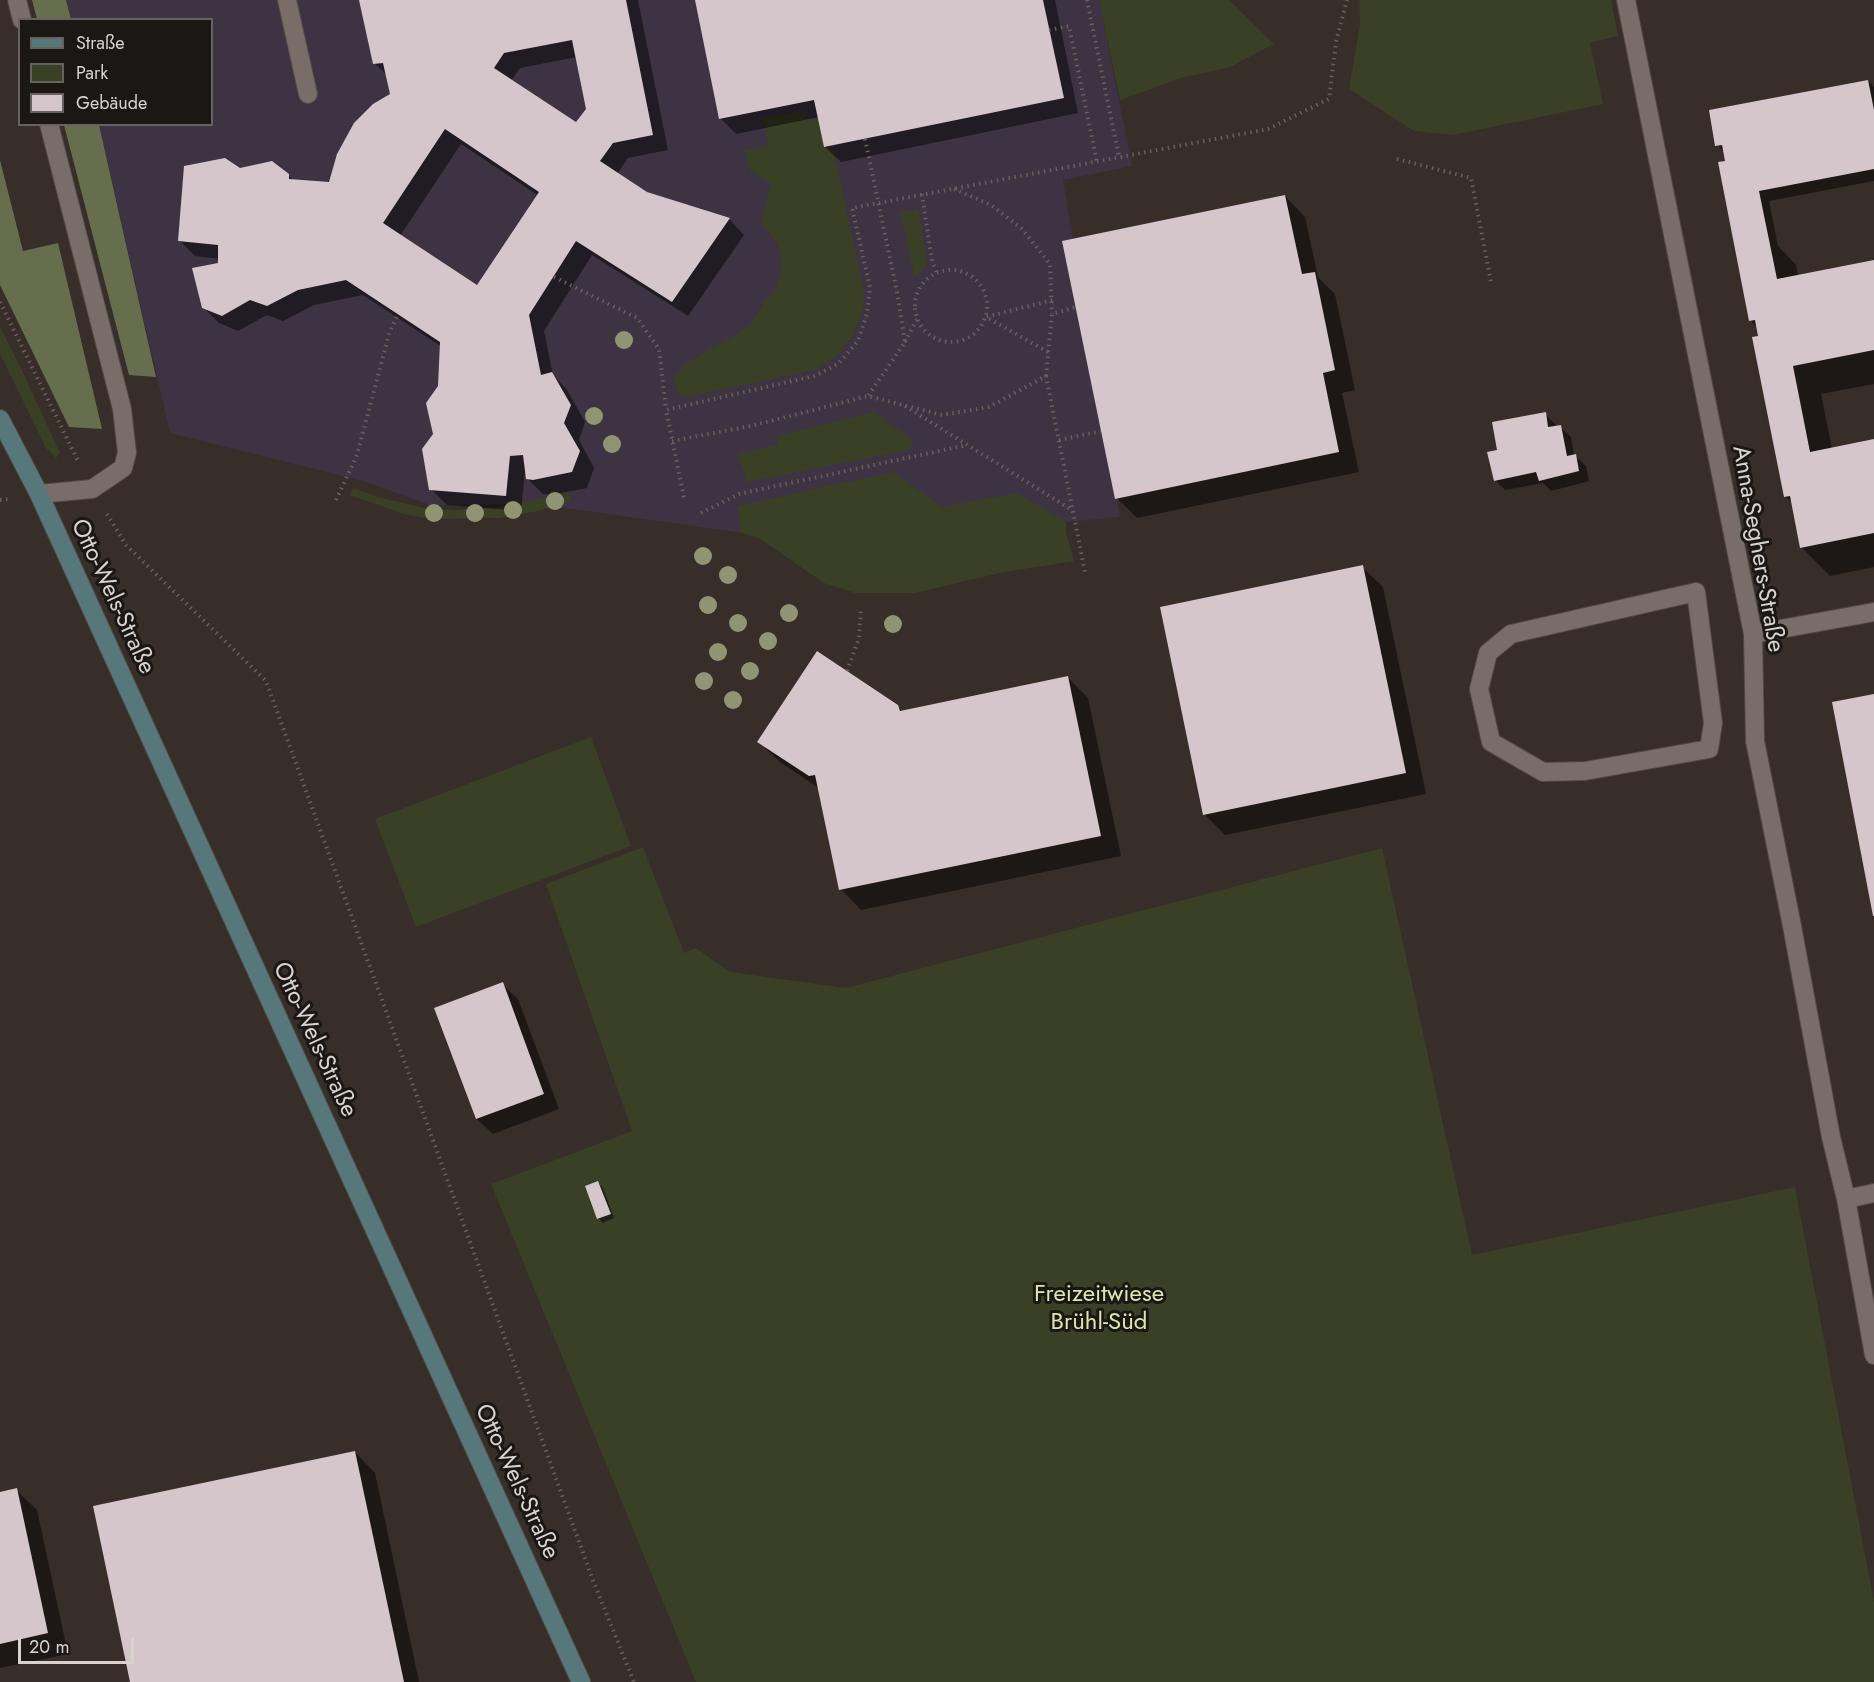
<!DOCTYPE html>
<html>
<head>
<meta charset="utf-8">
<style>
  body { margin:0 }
  #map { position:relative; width:1874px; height:1682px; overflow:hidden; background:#372d29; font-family:Jost,sans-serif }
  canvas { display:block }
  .legend { position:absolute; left:18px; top:18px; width:195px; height:108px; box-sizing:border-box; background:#1b1715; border:2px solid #67625f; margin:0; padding:8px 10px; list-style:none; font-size:18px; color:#d9d2cf }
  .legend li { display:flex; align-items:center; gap:12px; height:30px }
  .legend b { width:30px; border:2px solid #67625f }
  .scale { position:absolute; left:18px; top:1637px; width:116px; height:27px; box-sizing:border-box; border:3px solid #d9d2cf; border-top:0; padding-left:8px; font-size:18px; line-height:21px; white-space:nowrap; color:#d9d2cf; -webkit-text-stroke:4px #1b1715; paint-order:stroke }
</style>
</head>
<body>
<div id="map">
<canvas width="1874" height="1682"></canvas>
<ul class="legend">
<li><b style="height:8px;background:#57787b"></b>Straße</li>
<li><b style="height:16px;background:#3a4026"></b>Park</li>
<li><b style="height:16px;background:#d4c6ca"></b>Gebäude</li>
</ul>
<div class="scale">20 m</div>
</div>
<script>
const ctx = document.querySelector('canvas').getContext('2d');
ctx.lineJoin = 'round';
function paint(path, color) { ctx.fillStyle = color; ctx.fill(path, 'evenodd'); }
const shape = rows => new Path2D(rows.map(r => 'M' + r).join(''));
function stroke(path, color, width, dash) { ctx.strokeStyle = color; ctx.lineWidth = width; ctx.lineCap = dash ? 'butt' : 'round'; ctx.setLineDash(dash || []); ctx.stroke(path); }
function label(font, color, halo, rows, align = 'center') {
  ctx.font = font + ' Jost,sans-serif'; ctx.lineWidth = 6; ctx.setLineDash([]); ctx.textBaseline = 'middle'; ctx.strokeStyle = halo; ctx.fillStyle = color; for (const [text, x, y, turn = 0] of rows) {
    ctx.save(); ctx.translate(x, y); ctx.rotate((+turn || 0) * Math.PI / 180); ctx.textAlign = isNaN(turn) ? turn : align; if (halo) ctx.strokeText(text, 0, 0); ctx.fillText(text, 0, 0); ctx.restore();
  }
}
const education = shape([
  [66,0,1099,0,1132,166,1063,180,1120,517,828,545,538,504,430,505,363,481,170,433,99,125,212,124,212,20,71,19]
]);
const green = shape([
  [1099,0,1229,0,1274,44,1228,68,1184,77,1120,100],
  [1359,0,1611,0,1618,36,1590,43,1603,104,1453,135,1414,131,1349,89,1360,25],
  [805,111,808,121,818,119,824,147,832,146,860,271,864,293,863,311,853,335,837,356,815,370,682,398,673,380,686,363,749,327,768,297,774,292,781,272,781,256,777,243,761,221,771,183,751,172,744,151,769,146,762,117],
  [919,209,927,265,915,277,900,212],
  [0,327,26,379,60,453,56,458,46,448,0,354],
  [875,412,914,442,908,450,747,482,738,454,778,445,776,436],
  [893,472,942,507,1017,493,1066,521,1066,532,1074,561,1004,572,915,593,855,593,824,583,760,539,741,532,738,506],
  [353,488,381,498,429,509,457,510,500,507,567,493,571,498,568,502,538,511,499,518,428,519,404,514,350,495],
  [591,737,631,846,416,927,375,819],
  [643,847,684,953,696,948,730,972,846,988,1382,848,1472,1255,1795,1187,1874,1602,1874,1682,696,1682,491,1184,632,1131,546,884]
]);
const forest = shape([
  [32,0,66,0,71,19,37,19],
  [64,125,99,125,156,377,129,375],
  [0,160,23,251,58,243,102,429,69,427,0,285]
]);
const shadow = shape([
  [361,0,638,0,668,150,628,158,617,174,647,193,729,219,744,235,688,316,592,255,544,331,553,375,567,390,585,422,579,440,594,468,587,488,550,495,543,494,528,479,525,470,521,511,447,505,431,489,442,347,363,295,314,305,283,321,267,315,238,331,219,323,203,307,220,264,220,259,195,256,180,241,240,170,288,175,293,180,330,184,392,95,388,76,374,63],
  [577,57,588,109,576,124,511,81,520,68],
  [461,144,539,196,478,288,400,236],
  [696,0,1055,0,1078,113,841,162,825,147,819,117,736,134,720,118],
  [1868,81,1874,87,1874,181,1769,201,1778,246,1796,265,1798,276,1874,261,1874,384,1821,394,1832,449,1874,441,1874,567,1830,576,1801,547,1793,504,1785,496,1759,329,1750,320,1725,153,1717,145],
  [1285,196,1305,217,1318,277,1335,294,1355,390,1342,393,1359,472,1137,518,1117,498],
  [1545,414,1555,424,1556,428,1560,427,1571,437,1574,455,1586,466,1589,481,1551,491,1543,483,1505,490,1495,480,1499,451],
  [1362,567,1383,587,1426,794,1225,835,1204,814],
  [1068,678,1088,698,1121,856,861,910,841,889,820,789,780,762,759,742,897,706,903,712],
  [502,984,518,999,559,1109,493,1134,477,1119],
  [598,1183,603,1188,614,1218,603,1223,598,1218],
  [355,1452,375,1473,419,1682,131,1682],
  [16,1490,37,1510,68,1654,0,1668,0,1493]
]);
const building = shape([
  [359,0,626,0,653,135,613,143,600,161,647,192,730,218,672,302,576,241,529,315,541,375,552,372,571,405,564,423,580,451,572,472,533,480,526,479,523,455,510,456,506,496,429,490,422,449,433,434,426,403,438,386,440,342,346,280,298,290,267,306,250,300,222,316,202,308,192,268,218,263,218,245,178,241,184,166,225,158,240,168,272,161,289,174,289,179,329,182,337,154,354,123,373,104,390,94,383,63,373,64],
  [572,40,586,109,576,122,494,68,504,53],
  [445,129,539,192,477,285,383,223],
  [695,0,1043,0,1064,98,824,147,814,100,719,119],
  [1868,80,1874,110,1874,169,1759,191,1777,279,1874,260,1874,350,1793,366,1810,452,1874,439,1874,533,1800,548,1790,496,1784,497,1752,337,1758,336,1755,320,1749,321,1718,162,1725,161,1722,145,1715,146,1709,110],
  [1285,195,1302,274,1315,272,1335,370,1323,373,1339,452,1115,499,1062,241],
  [1546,412,1548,427,1561,425,1567,456,1576,454,1579,471,1539,481,1536,472,1494,481,1487,452,1497,450,1492,422],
  [1363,565,1406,773,1203,815,1160,607],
  [817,651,898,705,900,711,1068,676,1101,836,839,890,815,775,809,776,757,742],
  [1874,694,1874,916,1873,916,1832,702],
  [503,982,544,1094,476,1119,434,1008],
  [598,1181,611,1214,597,1219,585,1186],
  [355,1451,404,1682,130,1682,93,1506],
  [17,1488,48,1633,0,1644,0,1492]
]);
const path = shape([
  [1087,0,1119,157],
  [1049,30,1069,26,1097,162],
  [865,139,897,292,905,342,868,396],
  [1397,159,1471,178,1491,282],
  [954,189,991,205,1021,228,1050,264,1052,314],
  [922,194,932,261,937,273],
  '915 306a36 36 0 1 1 72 0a36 36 0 1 1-72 0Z',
  [554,277,637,318,659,349,666,410],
  [0,302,78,461],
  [905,342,917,319],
  [1048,352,986,317,1053,300],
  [1046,376,1052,314,1076,307],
  [905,406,1072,510],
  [1059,440,1101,431],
  [672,441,751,426,868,396,942,415,989,407,1046,376,1085,572],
  [684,497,666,410,814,376,838,364,858,341,867,314,870,287,852,208,1268,129,1329,99,1336,42,1347,0],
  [0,500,9,499],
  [336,500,357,455,389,334,398,314],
  [701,513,739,494,967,445],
  [107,514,126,545,266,681,594,1583,634,1682],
  [847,671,859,638,861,608]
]);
const lane = shape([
  [17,0,22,20],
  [287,0,308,94],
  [39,494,92,489,123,468,127,453,122,409,49,124],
  [1696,592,1713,723,1709,749,1585,771,1543,772,1491,742,1479,689,1488,653,1511,634,1696,592]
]);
const street = shape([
  [1626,0,1753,634,1755,741,1792,926,1831,1137,1846,1199,1874,1355],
  [1753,634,1874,612],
  [1846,1199,1874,1193]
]);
const secondary = shape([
  [0,419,39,494,581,1682]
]);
const trees = [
  [624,340],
  [594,416],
  [612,444],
  [555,501],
  [513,510],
  [434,513],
  [475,513],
  [703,556],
  [728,575],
  [708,605],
  [789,613],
  [738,623],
  [893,624],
  [768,641],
  [718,652],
  [750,671],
  [704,681],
  [733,700]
];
const streetNames = [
  ["Anna-Seghers-Straße",1757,549,80],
  ["Otto-Wels-Straße",112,597,65],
  ["Otto-Wels-Straße",314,1040,65],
  ["Otto-Wels-Straße",516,1482,65]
];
const parkNames = [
  ["Freizeitwiese",1099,1295],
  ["Brühl-Süd",1099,1323]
];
paint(education, '#3e3342');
paint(green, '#3a4026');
paint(forest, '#666e4e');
paint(shadow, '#0007');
paint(building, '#d4c6ca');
stroke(lane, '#524a47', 20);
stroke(street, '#524a47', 20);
stroke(secondary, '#524a47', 20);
stroke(path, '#695f5c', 4, [1.5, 4.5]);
stroke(lane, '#786d68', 18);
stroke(street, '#786d68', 18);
stroke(secondary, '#57787b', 18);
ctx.fillStyle = '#919472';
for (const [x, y] of trees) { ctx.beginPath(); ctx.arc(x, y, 9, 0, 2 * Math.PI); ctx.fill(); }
label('24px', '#d9d2cf', '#1b1715', streetNames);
label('24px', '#dae8ad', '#1b1715', parkNames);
</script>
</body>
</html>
